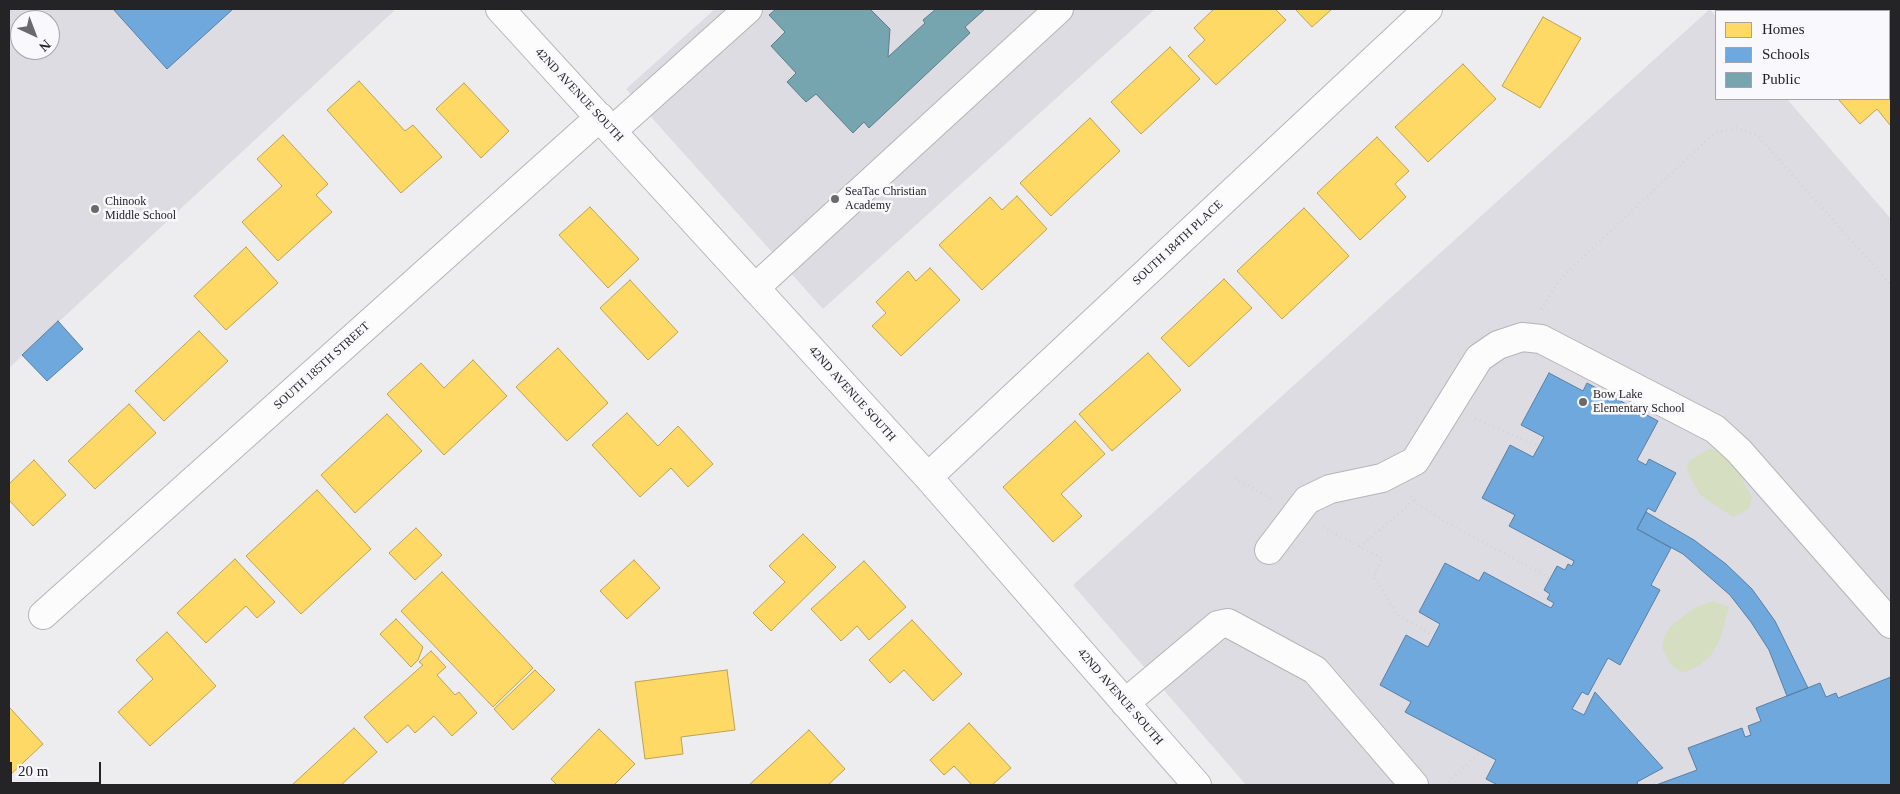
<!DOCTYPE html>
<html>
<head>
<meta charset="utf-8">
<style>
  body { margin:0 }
  #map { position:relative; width:1900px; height:794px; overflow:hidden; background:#edecee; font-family:Georgia,serif }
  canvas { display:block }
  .frame { position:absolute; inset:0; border:10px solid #242325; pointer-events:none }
  .legend { position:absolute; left:1715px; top:10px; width:175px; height:90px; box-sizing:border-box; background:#f9f8fc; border:1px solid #a4a3a6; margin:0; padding:6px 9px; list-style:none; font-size:15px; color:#242325 }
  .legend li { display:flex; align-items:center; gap:10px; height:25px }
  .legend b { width:25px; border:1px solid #a4a3a6 }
  .north { position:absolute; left:10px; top:10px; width:50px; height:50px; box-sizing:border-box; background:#f9f8fc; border:1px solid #a4a3a6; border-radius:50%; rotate:137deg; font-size:14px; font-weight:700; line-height:20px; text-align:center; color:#242325 }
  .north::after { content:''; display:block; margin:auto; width:18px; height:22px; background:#6a696b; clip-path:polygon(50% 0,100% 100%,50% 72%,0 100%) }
  .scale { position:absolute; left:10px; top:762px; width:91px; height:22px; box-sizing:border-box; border:2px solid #242325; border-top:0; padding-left:6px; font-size:15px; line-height:18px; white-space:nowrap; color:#242325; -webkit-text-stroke:4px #f9f8fc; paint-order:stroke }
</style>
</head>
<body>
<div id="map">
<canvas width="1900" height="794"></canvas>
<div class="frame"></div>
<ul class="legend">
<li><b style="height:14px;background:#ffd966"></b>Homes</li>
<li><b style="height:14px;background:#6fa8dc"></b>Schools</li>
<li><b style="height:14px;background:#76a5af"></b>Public</li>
</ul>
<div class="north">N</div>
<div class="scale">20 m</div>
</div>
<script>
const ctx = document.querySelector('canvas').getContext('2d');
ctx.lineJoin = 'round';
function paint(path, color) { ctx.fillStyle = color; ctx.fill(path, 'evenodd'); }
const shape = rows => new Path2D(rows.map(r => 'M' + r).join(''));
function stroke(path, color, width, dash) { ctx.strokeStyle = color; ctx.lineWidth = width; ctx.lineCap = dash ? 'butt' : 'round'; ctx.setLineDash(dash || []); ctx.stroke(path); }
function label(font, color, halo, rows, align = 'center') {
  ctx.font = font + ' Georgia,serif'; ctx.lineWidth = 5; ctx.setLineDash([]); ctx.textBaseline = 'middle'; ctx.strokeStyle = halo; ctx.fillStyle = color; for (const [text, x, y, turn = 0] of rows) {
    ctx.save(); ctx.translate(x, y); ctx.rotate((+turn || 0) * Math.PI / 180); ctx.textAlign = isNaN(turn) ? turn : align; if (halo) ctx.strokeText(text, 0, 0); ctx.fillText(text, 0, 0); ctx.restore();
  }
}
const built = shape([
  [9,9,396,9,9,368],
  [20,20,50,20,50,50,20,50],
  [715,9,1155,9,823,309,626,89],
  [1710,9,1716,17,1716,99,1787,99,1891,219,1891,785,1246,785,1073,585]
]);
const green = shape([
  [1709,449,1728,453,1752,497,1749,509,1733,517,1700,495,1687,471,1689,461],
  [1713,601,1729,607,1720,640,1711,655,1699,666,1683,673,1671,665,1662,648,1664,638,1669,628,1688,612,1699,606]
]);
const homes = shape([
  [1214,9,1275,9,1286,20,1216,85,1188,56,1205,40,1194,28,1214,9],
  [1295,9,1332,9,1312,27,1295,9],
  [1864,9,1891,9,1891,36,1889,35,1889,11,1864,11,1864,9],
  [1543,17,1581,38,1540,108,1502,86,1543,17],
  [1170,47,1200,79,1141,134,1111,102,1170,47],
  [1891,54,1891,124,1890,125,1877,109,1860,124,1839,100,1841,99,1889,99,1889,57,1891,54],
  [1463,64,1496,99,1428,162,1395,127,1463,64],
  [359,81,405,131,413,125,442,157,401,193,327,110,359,81],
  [464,83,509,131,481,158,436,109,464,83],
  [1090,118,1120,151,1051,216,1020,183,1090,118],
  [283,135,328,184,316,195,332,212,278,261,242,222,282,186,257,159,283,135],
  [1377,137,1409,171,1395,184,1406,197,1360,240,1317,193,1377,137],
  [1017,196,1047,229,982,290,939,245,990,197,1002,210,1017,196],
  [590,207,639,259,608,288,559,235,590,207],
  [1304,208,1349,256,1282,319,1237,271,1304,208],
  [246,247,278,283,226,330,194,296,246,247],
  [930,268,960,300,901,356,872,326,886,313,876,302,908,271,916,281,930,268],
  [1224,279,1252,308,1189,367,1161,338,1224,279],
  [630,280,678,332,648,360,600,308,630,280],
  [199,331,228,361,164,421,135,391,199,331],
  [558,348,608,403,567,441,516,387,558,348],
  [1148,353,1181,390,1112,451,1079,414,1148,353],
  [473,360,507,396,444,455,387,394,421,363,444,388,473,360],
  [129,404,156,433,95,489,68,461,129,404],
  [627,413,658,446,678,426,713,464,688,487,671,468,640,497,592,445,627,413],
  [387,414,422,451,355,513,321,475,387,414],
  [1075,421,1105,454,1061,494,1082,516,1053,542,1003,487,1075,421],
  [34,460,66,495,33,526,9,500,9,484,34,460],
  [317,490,371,549,301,614,246,556,317,490],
  [416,528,442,555,415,580,389,553,416,528],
  [803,534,836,567,771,631,753,613,785,582,769,566,803,534],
  [235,559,275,602,257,618,246,606,206,643,177,613,235,559],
  [634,560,660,588,627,619,600,591,634,560],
  [864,561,906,607,869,640,857,626,841,641,811,609,864,561],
  [442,572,533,668,493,707,401,611,442,572],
  [396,619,423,647,418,660,411,667,380,634,396,619],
  [912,620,962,674,933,701,904,670,890,683,869,660,912,620],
  [167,632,216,686,150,746,118,712,153,679,136,660,167,632],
  [431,651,446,667,437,675,455,695,459,692,477,713,452,736,434,716,415,733,408,725,387,743,364,717,423,665,419,662,431,651],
  [535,670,555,690,513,730,494,709,535,670],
  [727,670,735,730,681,737,683,754,645,759,635,682,727,670],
  [9,707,43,744,9,776,9,707],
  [969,723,1011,768,992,785,972,785,954,766,944,775,930,760,969,723],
  [354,728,377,752,341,785,292,785,354,728],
  [599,729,635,764,614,785,557,785,551,779,599,729],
  [809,730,845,769,828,785,749,785,809,730]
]);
const schools = shape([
  [113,9,233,9,167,69,113,9],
  [58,321,83,349,47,381,22,355,58,321],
  [1549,373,1583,391,1587,383,1658,421,1637,460,1646,465,1649,459,1676,473,1655,512,1648,508,1637,529,1671,548,1651,585,1660,590,1620,665,1608,658,1588,695,1582,692,1572,709,1584,715,1595,692,1663,768,1637,782,1638,785,1498,785,1486,779,1496,760,1405,712,1411,702,1380,685,1406,635,1428,647,1440,624,1419,612,1445,563,1479,581,1484,572,1551,608,1554,603,1547,599,1550,594,1544,590,1557,566,1565,570,1568,564,1572,566,1574,561,1509,526,1515,515,1482,498,1510,445,1533,457,1544,437,1521,425,1549,373],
  [1646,512,1694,540,1726,564,1752,589,1775,621,1808,688,1787,696,1769,650,1751,622,1730,595,1683,554,1637,529,1646,512],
  [1891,677,1891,785,1656,785,1697,770,1688,748,1742,728,1745,737,1751,735,1748,726,1761,721,1756,708,1820,683,1826,697,1836,693,1838,698,1891,677]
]);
const public = shape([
  [776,9,870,9,890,29,888,57,925,23,923,20,936,9,985,9,965,27,970,33,869,128,864,122,853,133,816,94,806,102,787,82,796,73,771,46,785,32,769,15,776,9]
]);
const path = shape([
  [1541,309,1562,277,1714,133,1736,128,1758,136,1891,285],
  [1475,419,1539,446],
  [1235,478,1272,499],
  [1411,496,1419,505,1442,520,1550,578],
  [1323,527,1383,559,1373,577,1380,585,1396,614,1433,635],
  [1360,547,1414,500],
  [1444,785,1481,752]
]);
const minor = shape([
  [500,9,928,477,1197,785],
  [612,131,748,9],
  [755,288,1059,9],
  [928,477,1428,9],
  [1269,550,1307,500,1330,489,1382,478,1415,461,1479,358,1498,345,1522,337,1541,339,1715,429,1739,451,1891,624],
  [43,615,600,117],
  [1125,703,1218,625,1228,623,1315,670,1414,785]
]);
const markers = [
  [835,199,5,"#6a696b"],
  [95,209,5,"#6a696b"],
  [1583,402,5,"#6a696b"]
];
const streetNames = [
  ["42ND AVENUE SOUTH",579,95,47],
  ["SOUTH 184TH PLACE",1178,243,-43],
  ["SOUTH 185TH STREET",322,366,-42],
  ["42ND AVENUE SOUTH",852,394,48],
  ["42ND AVENUE SOUTH",1120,697,49]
];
const poiNames = [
  ["SeaTac Christian",845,192],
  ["Academy",845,206],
  ["Chinook",105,202],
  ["Middle School",105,216],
  ["Bow Lake",1593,395],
  ["Elementary School",1593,409]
];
paint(built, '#dedce3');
paint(green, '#d6dec1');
paint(homes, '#ffd966');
stroke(homes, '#bda252', 1);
paint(schools, '#6fa8dc');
stroke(schools, '#5880a5', 1);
paint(public, '#76a5af');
stroke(public, '#5d7e86', 1);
stroke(minor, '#b5b4b6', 30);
stroke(path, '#d4d4d5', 3, [1, 4]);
stroke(minor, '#fcfcfc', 28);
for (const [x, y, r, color] of markers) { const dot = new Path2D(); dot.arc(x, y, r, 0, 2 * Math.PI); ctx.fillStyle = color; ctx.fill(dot); stroke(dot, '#f9f8fc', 2); }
label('12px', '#242325', '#f9f8fc', streetNames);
label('12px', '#242325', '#f9f8fc', poiNames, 'left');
</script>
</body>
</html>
